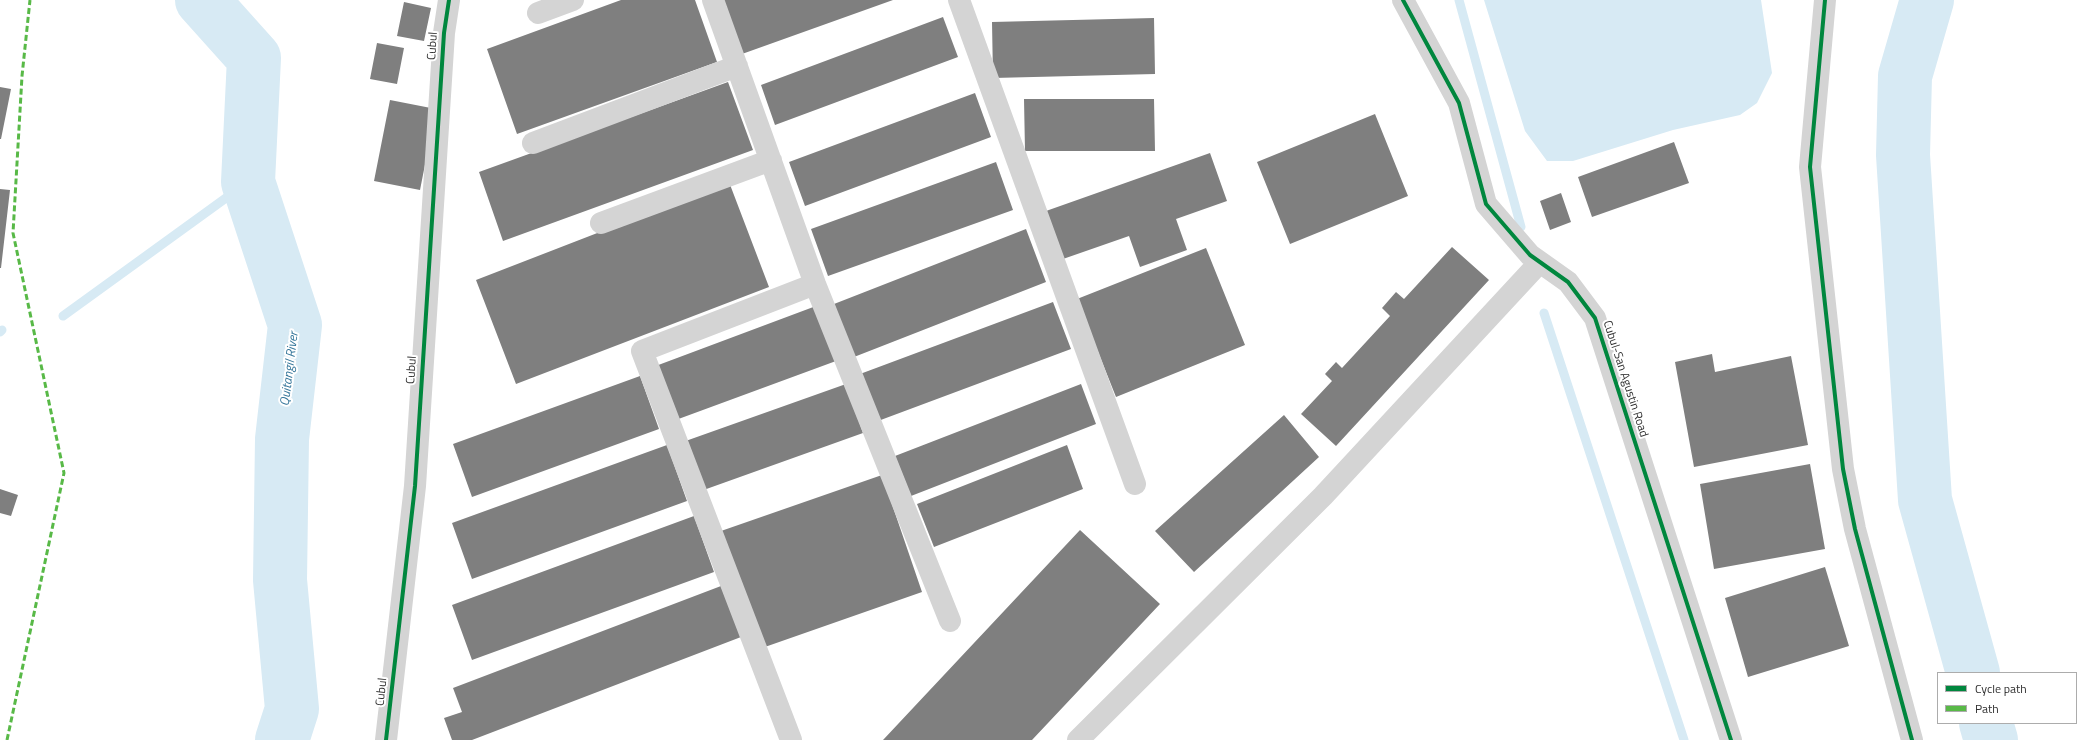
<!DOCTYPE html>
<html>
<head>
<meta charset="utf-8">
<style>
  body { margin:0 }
  #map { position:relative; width:2093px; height:740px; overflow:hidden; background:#fff; font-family:"Titillium Web",sans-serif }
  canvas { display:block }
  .legend { position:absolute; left:1937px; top:672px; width:140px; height:52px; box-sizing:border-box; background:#fff; border:1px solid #acacac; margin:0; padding:5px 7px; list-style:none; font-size:12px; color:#2f2f2f }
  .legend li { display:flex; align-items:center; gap:8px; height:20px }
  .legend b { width:20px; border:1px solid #acacac }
</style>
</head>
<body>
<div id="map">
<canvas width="2093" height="740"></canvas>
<ul class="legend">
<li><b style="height:5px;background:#00873e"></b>Cycle path</li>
<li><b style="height:5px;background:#58b947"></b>Path</li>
</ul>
</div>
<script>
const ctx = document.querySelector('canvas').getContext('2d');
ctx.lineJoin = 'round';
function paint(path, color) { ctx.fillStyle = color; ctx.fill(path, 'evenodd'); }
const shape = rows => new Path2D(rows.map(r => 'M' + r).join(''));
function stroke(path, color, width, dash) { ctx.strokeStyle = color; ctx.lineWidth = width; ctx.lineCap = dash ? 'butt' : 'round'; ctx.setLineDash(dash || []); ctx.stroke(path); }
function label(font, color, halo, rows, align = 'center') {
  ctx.font = font + ' "Titillium Web",sans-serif'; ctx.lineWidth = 4; ctx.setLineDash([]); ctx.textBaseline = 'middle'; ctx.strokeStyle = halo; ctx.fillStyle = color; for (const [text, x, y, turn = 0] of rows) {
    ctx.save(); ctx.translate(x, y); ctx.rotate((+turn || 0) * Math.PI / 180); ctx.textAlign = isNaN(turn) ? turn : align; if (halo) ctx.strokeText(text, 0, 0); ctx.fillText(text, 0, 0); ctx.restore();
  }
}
const water = shape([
  [1484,0,1761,0,1772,73,1757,103,1740,115,1673,130,1573,161,1547,161,1525,131]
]);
const stream = shape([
  [1459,0,1521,227],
  [1544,313,1684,740],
  [63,316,248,182],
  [0,332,2,330]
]);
const river = shape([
  [202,0,254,58,248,182,295,325,282,439,280,580,292,709,282,740],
  [1927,0,1905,76,1903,155,1925,500,1973,673],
  [1986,723,1991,740]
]);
const building = shape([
  [621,0,695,0,717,62,517,134,487,49],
  [724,0,893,0,742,54],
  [404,2,431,8,424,41,397,36],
  [943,17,958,57,775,125,761,85],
  [1154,18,1155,74,993,78,992,22],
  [377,43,404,48,397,84,370,79],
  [728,82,753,150,503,241,479,172],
  [0,87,11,89,1,139,0,139],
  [975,93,991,137,805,206,789,162],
  [1024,99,1154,99,1155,151,1025,151],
  [390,100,436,109,420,190,374,181],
  [1375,114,1408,196,1290,244,1257,162],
  [1674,142,1689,183,1592,217,1578,177],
  [1210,153,1227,201,1176,219,1187,250,1140,267,1129,236,1063,259,1046,211],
  [996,162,1013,210,828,276,811,229],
  [729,182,769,287,516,384,476,280],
  [0,189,10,190,1,268,0,268],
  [1561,193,1571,222,1550,230,1540,201],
  [1026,229,1046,282,854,357,834,304],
  [1452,247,1489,280,1336,446,1301,414,1332,381,1325,374,1336,362,1342,368,1390,316,1382,308,1396,292,1404,299],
  [1206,248,1245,345,1116,397,1077,299],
  [1053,302,1071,349,878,421,860,374],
  [816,306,836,361,673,421,653,367],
  [1712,354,1715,372,1791,356,1808,445,1694,467,1675,362],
  [640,376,659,429,472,497,453,444],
  [846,384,863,433,698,492,680,443],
  [1081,384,1096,424,911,496,895,456],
  [1284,415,1319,457,1194,572,1155,531],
  [667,445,687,501,472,579,452,523],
  [1067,445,1083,489,934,547,917,504],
  [1810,464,1825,549,1714,569,1700,484],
  [882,475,922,592,762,648,721,531],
  [0,489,18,495,11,516,0,513],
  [694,516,714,572,472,660,452,605],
  [1080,530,1160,604,1032,740,883,740],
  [1825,567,1849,646,1748,677,1725,598],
  [721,586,741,637,472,740,452,740,444,718,462,712,453,688]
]);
const minor = shape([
  [713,0,815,284,950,621],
  [959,0,1135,484],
  [1403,0,1459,103,1486,204,1530,255,1568,282,1595,318,1731,740],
  [1825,0,1810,167,1843,469,1855,529,1912,740],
  [538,13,573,0],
  [533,143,737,66],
  [601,223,771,160],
  [386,740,415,486,444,33,449,0],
  [791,740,642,351,815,284],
  [1078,740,1323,496,1540,262]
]);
const quiet = shape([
  [7,740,64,473,13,233,22,76,30,0]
]);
const cycleway = shape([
  [1403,0,1459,103,1486,204,1530,255,1568,282,1595,318,1731,740],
  [1825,0,1810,167,1843,469,1855,529,1912,740],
  [386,740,415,486,444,33,449,0]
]);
const streetNames = [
  ["Cubul",433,46,-86],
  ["Cubul",412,370,-86],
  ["Cubul-San Agustin Road",1625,379,72],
  ["Cubul",382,692,-84]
];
const waterNames = [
  ["Quitangil River",290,369,-83]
];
paint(water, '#d7eaf4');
stroke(stream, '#d7eaf4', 9);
stroke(river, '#d7eaf4', 54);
paint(building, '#7f7f7f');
stroke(minor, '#d4d4d4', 22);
stroke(quiet, '#58b947', 3, [6, 3]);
stroke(cycleway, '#00873e', 4);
label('12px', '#2f2f2f', '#fff', streetNames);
label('italic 13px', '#35769a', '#fff', waterNames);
</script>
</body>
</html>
